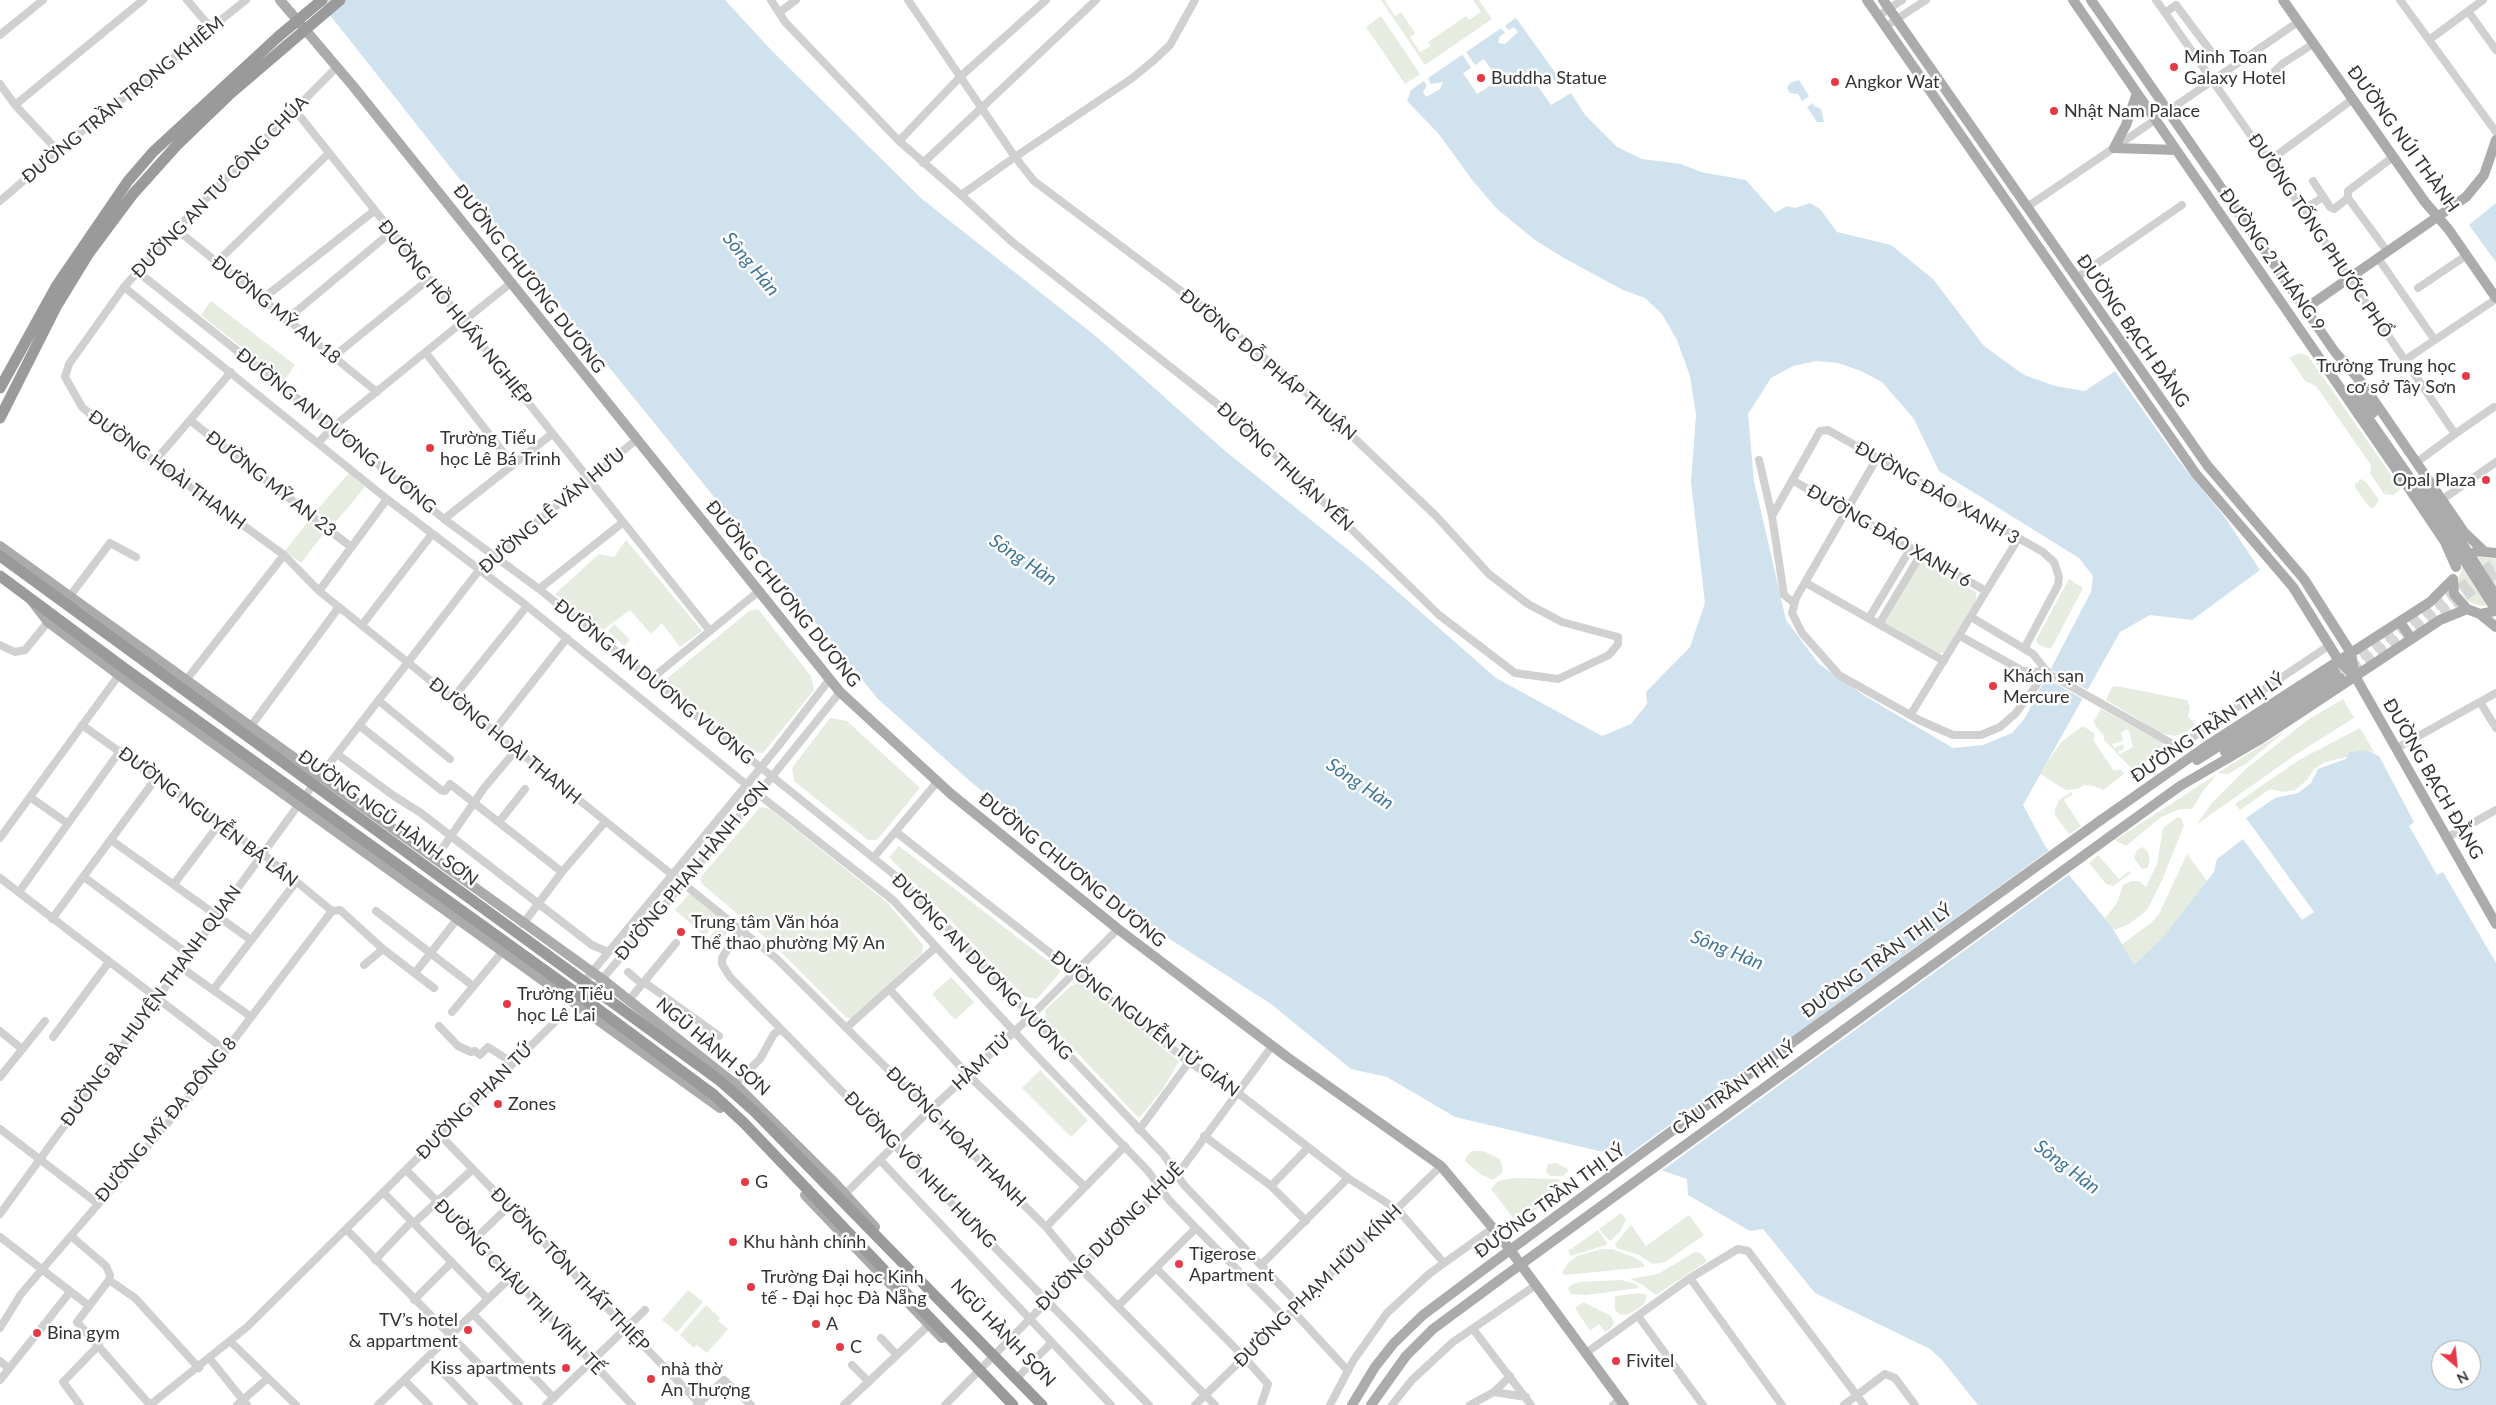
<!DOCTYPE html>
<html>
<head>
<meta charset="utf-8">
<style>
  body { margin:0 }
  #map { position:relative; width:2496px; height:1405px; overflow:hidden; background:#fff; font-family:Lato,sans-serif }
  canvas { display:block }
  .north { position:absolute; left:2431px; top:1340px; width:50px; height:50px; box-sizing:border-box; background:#fff; border:1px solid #adadad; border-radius:50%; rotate:152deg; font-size:14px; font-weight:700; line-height:20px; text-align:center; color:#333 }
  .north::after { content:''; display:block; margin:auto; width:18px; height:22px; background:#e63946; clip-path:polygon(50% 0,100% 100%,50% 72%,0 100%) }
</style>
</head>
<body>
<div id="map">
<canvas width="2496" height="1405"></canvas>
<div class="north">N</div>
</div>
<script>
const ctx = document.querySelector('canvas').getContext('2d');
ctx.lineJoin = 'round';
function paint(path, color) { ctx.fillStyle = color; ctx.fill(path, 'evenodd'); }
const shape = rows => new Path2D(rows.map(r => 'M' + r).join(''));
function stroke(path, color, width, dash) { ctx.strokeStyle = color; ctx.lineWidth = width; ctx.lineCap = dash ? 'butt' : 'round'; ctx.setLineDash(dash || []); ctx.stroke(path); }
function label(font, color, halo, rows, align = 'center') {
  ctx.font = font + ' Lato,sans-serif'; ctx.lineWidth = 5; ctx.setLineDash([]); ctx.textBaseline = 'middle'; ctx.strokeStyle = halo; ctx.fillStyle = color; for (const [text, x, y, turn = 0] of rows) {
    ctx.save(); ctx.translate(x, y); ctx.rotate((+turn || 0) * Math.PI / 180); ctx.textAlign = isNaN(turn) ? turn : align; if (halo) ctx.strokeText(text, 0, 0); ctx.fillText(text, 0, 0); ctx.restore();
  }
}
const green = shape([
  [1381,0,1386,0,1385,1,1395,16,1401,12,1415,33,1410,37,1420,52,1431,46,1428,42,1466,16,1469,20,1481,12,1473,0,1479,0,1492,19,1425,65],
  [1381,16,1420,74,1405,84,1366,27],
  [211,301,295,365,284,381,201,315],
  [2299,353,2308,356,2401,489,2393,495,2384,494,2370,473,2371,465,2316,386,2305,381,2291,360,2289,358],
  [349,473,365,487,333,525,316,511],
  [2361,479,2366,482,2379,500,2374,508,2369,507,2355,487,2355,484],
  [309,520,325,532,301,563,285,551],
  [626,540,702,631,680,647,662,623,651,634,630,610,603,630,555,594,599,554,614,557],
  [2479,556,2496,559,2496,602,2491,605,2482,606,2467,601,2458,587,2458,579,2464,563],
  [1919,561,1927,562,1976,592,1976,600,1944,652,1938,654,1885,624,1884,616],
  [2069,579,2083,588,2053,645,2049,649,2039,645,2036,640],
  [758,609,811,676,814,690,763,753,755,752,664,681,749,611],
  [614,624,630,640,624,646,608,631],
  [2117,686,2187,700,2190,708,2188,717,2196,725,2195,729,2174,736,2161,733,2106,700,2112,687],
  [2343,699,2354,718,2295,755,2196,825,2212,803,2247,768,2309,719],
  [2101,709,2163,743,2163,751,2137,769,2132,769,2104,740,2104,736,2095,725,2094,721],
  [2127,729,2129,731,2133,747,2120,754,2118,752,2124,749,2123,744,2116,747,2115,749,2112,744,2123,741,2121,733],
  [830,718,847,721,920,788,877,840,868,840,794,781,792,768],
  [2083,726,2095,734,2093,740,2114,771,2120,769,2124,774,2103,790,2094,786,2084,785,2078,789,2066,790,2040,774,2061,742],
  [2360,728,2374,752,2367,750,2349,752,2347,757,2325,762,2314,769,2307,780,2295,790,2283,792,2270,789,2240,810,2235,804,2299,760],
  [2286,730,2247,763,2228,774,2218,773],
  [2217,774,2203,791,2192,809,2180,809,2161,817,2126,846,2115,840],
  [2071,792,2073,794,2064,800,2081,826,2069,834,2055,815,2055,810,2059,800],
  [760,807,770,809,888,903,923,945,922,953,852,1019,846,1017,774,945,701,883,701,877],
  [2177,817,2181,818,2184,825,2163,878,2150,904,2146,911,2129,924,2115,930,2105,918,2117,903,2123,885,2132,881,2139,881,2146,887,2157,864,2163,828],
  [899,846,1061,971,1037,999,1025,997,889,857],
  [2143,847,2148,852,2150,862,2147,868,2142,869,2134,858,2137,850],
  [2187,854,2207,881,2162,938,2134,965,2121,945,2151,923,2159,914],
  [2098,855,2119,879,2129,871,2131,873,2113,886,2106,884,2089,863],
  [690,893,720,918,705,936,675,910],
  [723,922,731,929,717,944,709,937],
  [951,977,974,1002,955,1020,932,994],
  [1080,982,1179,1061,1163,1089,1139,1118,1046,1020,1045,1010,1071,986],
  [1040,1070,1088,1120,1071,1137,1022,1088],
  [1472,1151,1483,1151,1500,1159,1503,1170,1501,1174,1493,1180,1480,1174,1465,1161,1466,1157],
  [1557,1163,1569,1170,1563,1176,1550,1176,1546,1171,1548,1164],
  [1514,1178,1558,1179,1566,1188,1517,1223,1491,1189,1498,1181],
  [1621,1213,1626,1219,1620,1232,1610,1241,1599,1229],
  [1689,1215,1704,1235,1665,1262,1653,1264,1639,1255,1617,1248,1615,1244,1631,1225,1646,1246],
  [1598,1230,1607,1243,1606,1245,1571,1256,1568,1251],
  [1602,1249,1612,1249,1633,1257,1642,1262,1645,1267,1565,1275,1562,1272,1570,1261,1577,1256],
  [1695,1252,1701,1253,1707,1261,1656,1295,1643,1285,1630,1279,1658,1274],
  [1621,1280,1636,1284,1639,1288,1586,1295,1571,1294,1568,1288,1573,1284,1580,1282],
  [688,1290,703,1302,677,1332,662,1320],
  [1638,1293,1647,1295,1644,1304,1639,1308,1629,1314,1621,1315,1615,1310,1615,1296],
  [1583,1302,1611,1316,1614,1322,1611,1328,1605,1332,1599,1324,1590,1331,1575,1308],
  [706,1305,720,1318,718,1321,728,1329,707,1353,697,1345,694,1348,680,1335]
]);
const water = shape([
  [318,0,725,0,772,51,922,199,1098,338,1224,450,1367,565,1496,678,1602,736,1631,724,1647,704,1646,692,1690,647,1705,603,1691,482,1696,415,1690,376,1677,340,1662,314,1645,298,1623,290,1564,258,1535,240,1497,209,1473,181,1438,133,1407,101,1411,90,1428,78,1516,18,1559,78,1555,82,1550,76,1537,85,1551,105,1571,93,1585,115,1617,147,1642,159,1681,164,1701,172,1746,180,1775,213,1787,206,1795,208,1810,203,1820,209,1837,232,1891,245,1933,279,1984,346,2024,375,2055,386,2085,391,2115,371,2178,460,2224,516,2260,570,2192,620,2150,615,2120,632,2023,805,2045,846,2112,927,2134,965,2162,938,2214,872,2217,859,2243,839,2302,920,2314,912,2246,818,2275,798,2298,793,2311,783,2318,769,2346,759,2349,752,2367,750,2379,756,2414,822,2409,826,2437,875,2443,872,2496,963,2496,1405,1978,1405,1942,1360,1930,1349,1815,1293,1763,1229,1750,1231,1688,1195,1687,1179,1616,1155,1455,1117,1387,1077,1351,1069,1271,1004,1165,936,972,783,877,698,587,340],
  [1816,361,1838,363,1861,371,1882,382,1914,419,1939,471,2079,558,2093,576,2091,592,2025,718,2012,733,1983,745,1953,748,1865,696,1819,664,1786,620,1754,481,1748,414,1771,378,1793,366],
  [2441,1350,2471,1350,2471,1380,2441,1380],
  [1799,80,1809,96,1802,101,1798,94,1790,93,1787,88,1790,83],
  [1813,103,1814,106,1821,109,1824,122,1817,122,1807,107],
  [2496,203,2496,262,2469,225]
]);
const pier = shape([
  [1505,25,1508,30,1514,27,1518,32,1505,44,1498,43,1500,36,1505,33,1501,28],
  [1466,52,1475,65,1484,59,1499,80,1477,94,1463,73,1471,68,1462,54],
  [1428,78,1431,84,1443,82,1440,89,1426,97,1423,92,1427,86,1424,81],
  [2052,670,2088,690,2083,699,2047,679],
  [2051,849,2071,873,1660,1172,1621,1160]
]);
const majorTunnel = shape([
  [2335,672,2444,600,2496,562],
  [2340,678,2449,607,2496,573]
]);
const minor = shape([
  [187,0,211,28],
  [771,0,785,22,899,141,961,195],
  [908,0,1015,157,1034,181,1213,315,1308,394,1436,516,1489,574,1528,604,1562,622,1618,637,1618,644,1609,655,1558,679,1515,673,1439,615,1249,429,1011,241,961,195,1015,157,1131,79,1152,62,1170,45,1195,0],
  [2156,0,2303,210,2455,434,2417,462],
  [2400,0,2496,132],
  [2468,11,2496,50],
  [780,12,796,0],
  [2165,13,2176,5,2215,57],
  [1878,16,1902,0],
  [1885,27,1926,0],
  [0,35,43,0],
  [2429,40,2483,0],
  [337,67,176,229,124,287,69,364,65,377,82,407,105,427,155,461,284,555,319,591,777,959,1046,1227,1080,1268,1215,1405],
  [2271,75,2282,64,2313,44],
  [0,84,15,105,58,151],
  [15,105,143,0],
  [295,110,710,631],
  [2168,111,2298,22],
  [899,141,961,76,1046,0],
  [2269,161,2353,99],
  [923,163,1096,0],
  [2313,181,2330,207,2334,209,2348,198,2348,191,2393,157],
  [2348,198,2387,251],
  [0,201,71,140,246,0],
  [2027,207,2155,120],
  [2303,210,2323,197],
  [176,229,377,392],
  [2378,258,2434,339],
  [217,262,328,154],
  [138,272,333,427,444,519,539,589,907,885,1164,1155,1184,1185,1299,1305],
  [2076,278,2182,205],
  [124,287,387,499,527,606,758,794,893,900,1033,1052,1148,1171,1169,1200,1196,1228,1285,1318],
  [2418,288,2467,255],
  [261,300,374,211],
  [286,320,390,233],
  [426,353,513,465],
  [333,357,428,280],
  [2405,360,2496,299],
  [191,421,351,547],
  [2455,434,2494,407],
  [319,442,333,427,512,282],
  [1877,458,1796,598,1792,613,1802,633,1839,675,1919,720,1953,735,1981,735,2000,727,2016,713,2046,672],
  [1759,460,1772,516,1784,595,1794,603],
  [155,461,231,372],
  [1792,480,1986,591],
  [2443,499,2496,462],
  [1772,516,1820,431,1828,430,2043,552,2054,562,2059,577,2058,585,2024,649],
  [444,519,552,434],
  [1806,583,1944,661],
  [539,589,622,523],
  [319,591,387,499],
  [70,596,110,543,136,557],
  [1971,617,2033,654,2049,674,2178,747,2330,645],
  [1869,618,1911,548],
  [1879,624,1921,554],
  [362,625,432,534],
  [1960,636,2023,671,2046,672],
  [0,645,15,652,25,650,48,622],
  [187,679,284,555],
  [651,679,759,591],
  [453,698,527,606],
  [379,701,450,759],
  [2480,702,2496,728],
  [1911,714,2018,539],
  [82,725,263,854,332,911],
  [251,726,339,607],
  [360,726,441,790,445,791,450,784,562,872],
  [494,731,567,638],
  [2397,748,2496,693],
  [337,754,394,796,421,813,592,945,608,952],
  [30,797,67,823],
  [499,822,525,789],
  [896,832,1189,1062,1238,1093,1348,1178,1398,1210,1444,1263],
  [2448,837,2496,810],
  [0,838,119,675],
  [111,840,251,940],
  [874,857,938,781],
  [435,859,484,788,516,750],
  [84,877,188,954],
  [0,878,225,1050],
  [174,884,220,823],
  [19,892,120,751],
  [332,911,340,910,383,949,434,988],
  [376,911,473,986],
  [52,919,157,777],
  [523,924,562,872,605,822],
  [741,928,722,958,722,964,730,977,1149,1405],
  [364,965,383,949],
  [179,966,250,1016],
  [628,972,642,984],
  [415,973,458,918],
  [644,982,719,1036],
  [213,990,296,882],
  [890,990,968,1075,1084,1186],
  [573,995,776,749,829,680],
  [629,1000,676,943],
  [583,1002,758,794,840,692],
  [452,1012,503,951],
  [439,1026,458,1046,471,1052,475,1051,480,1055,488,1047,513,1063],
  [846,1028,936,947],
  [0,1031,22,1049],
  [53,1037,109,962],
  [0,1077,45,1021],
  [735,1084,760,1059,774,1034,781,1029],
  [0,1129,97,1203],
  [1139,1130,1189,1062],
  [440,1135,701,1405],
  [1204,1136,1271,1186,1306,1221],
  [880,1160,1111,1405],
  [406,1170,512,1276,632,1405],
  [1271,1186,1308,1148],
  [383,1192,488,1299],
  [845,1194,929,1111,1031,1016,1118,929],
  [0,1214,313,785,480,569,636,440],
  [414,1223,473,1169],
  [1046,1227,1125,1146],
  [346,1229,519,1405],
  [71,1236,106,1266,110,1275,109,1280,77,1322,150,1405],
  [0,1237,88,1305],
  [474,1240,509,1206],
  [375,1260,412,1221],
  [1261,1265,1348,1178],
  [1156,1268,1244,1357,1268,1384,1261,1405],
  [1690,1278,1782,1405],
  [109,1280,135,1298,199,1368],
  [414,1300,452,1262],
  [1119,1305,1196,1228],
  [1293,1311,1348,1371],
  [473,1314,554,1398],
  [1638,1316,1703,1405],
  [0,1328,21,1294,191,1096,332,911],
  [1473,1329,1531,1405],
  [881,1338,897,1355],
  [231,1342,296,1405],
  [1586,1353,1690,1278,1738,1249,1748,1251,1864,1405],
  [428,1357,474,1405],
  [210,1359,247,1405],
  [0,1361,9,1369],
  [852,1365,869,1382],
  [1020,1375,1052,1342],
  [0,1380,70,1292],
  [404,1380,429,1405],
  [1494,1392,1526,1397],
  [80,1405,63,1382,99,1345],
  [150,1405,247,1327,566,1011],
  [237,1405,268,1378],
  [378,1405,512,1276],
  [546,1405,645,1310],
  [697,1405,724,1380,751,1405],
  [844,1405,932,1322],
  [945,1405,1080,1268,1177,1175,1272,1046],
  [1195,1405,1441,1166],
  [1330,1405,1353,1361,1387,1313,1429,1274,1493,1228],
  [1392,1405,1412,1380,1453,1342,1536,1285],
  [1470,1405,1494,1392,1510,1376],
  [1613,1405,1620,1400],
  [1844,1405,1885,1374,1895,1378,1915,1405]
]);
const major = shape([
  [280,0,353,86,840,692,951,794,1118,929,1287,1057,1441,1166,1502,1239,1624,1405],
  [1867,0,2196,474,2293,587,2339,661,2355,676,2496,924],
  [1883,0,2207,465,2304,579,2351,653,2355,676],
  [2073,0,2400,475,2445,542,2456,567],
  [2091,0,2335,352,2362,383,2464,532,2484,551],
  [2283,0,2425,202,2449,230,2496,298],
  [2137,93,2126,125,2114,148,2176,150],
  [2306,308,2466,197,2484,175,2496,140],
  [0,546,602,979,735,1084,832,1180,875,1227],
  [2462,560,2477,551,2496,553],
  [2453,579,2454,594,2467,609,2480,614,2496,611],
  [31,600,48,622,139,690,720,1108],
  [2480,614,2496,627],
  [2400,622,2411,638],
  [2225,752,2340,678],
  [2197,760,2335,672],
  [2101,820,2205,747,2430,602,2452,580],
  [2112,835,2180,786,2259,740,2440,620,2467,609],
  [805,1195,942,1338],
  [1352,1405,1375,1367,1394,1343,1423,1315,1487,1267],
  [1371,1405,1406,1356,1433,1329,1498,1281]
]);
const highway = shape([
  [0,388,57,285,128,181,153,152,279,36],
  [0,418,56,307,89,253,133,194,177,145,231,93,286,46],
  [0,556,719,1080,754,1111,1042,1405],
  [0,576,124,668,575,992,714,1095,744,1123,1013,1405]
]);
const majorBridge = shape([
  [2355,388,2373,413],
  [2350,392,2429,505,2496,610],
  [2425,486,2496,596],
  [1487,1267,1786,1047,2101,820],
  [1498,1281,2112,835]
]);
const highwayBridge = shape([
  [279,36,322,0],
  [286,46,340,0]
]);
const markers = [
  [2174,67,5,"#e63946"],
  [1481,78,5,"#e63946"],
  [1835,82,5,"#e63946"],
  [2054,111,5,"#e63946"],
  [2466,376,5,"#e63946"],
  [430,448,5,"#e63946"],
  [2486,480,5,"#e63946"],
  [1993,686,5,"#e63946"],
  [681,932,5,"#e63946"],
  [507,1004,5,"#e63946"],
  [498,1104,5,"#e63946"],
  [745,1182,5,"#e63946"],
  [733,1242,5,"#e63946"],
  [1179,1264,5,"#e63946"],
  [751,1287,5,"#e63946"],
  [816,1324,5,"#e63946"],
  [468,1330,5,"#e63946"],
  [37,1333,5,"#e63946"],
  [840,1347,5,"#e63946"],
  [1616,1361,5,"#e63946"],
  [566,1368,5,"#e63946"],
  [651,1379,5,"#e63946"]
];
const poiNames = [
  ["Minh Toan",2184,57],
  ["Galaxy Hotel",2184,78],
  ["Buddha Statue",1491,78],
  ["Angkor Wat",1845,82],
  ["Nhật Nam Palace",2064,111],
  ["Trường Trung học",2456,366,"right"],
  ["cơ sở Tây Sơn",2456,387,"right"],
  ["Trường Tiểu",440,438],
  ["học Lê Bá Trinh",440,459],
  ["Opal Plaza",2476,480,"right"],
  ["Khách sạn",2003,676],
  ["Mercure",2003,697],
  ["Trung tâm Văn hóa",691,922],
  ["Thể thao phường Mỹ An",691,943],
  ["Trường Tiểu",517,994],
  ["học Lê Lai",517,1015],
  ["Zones",508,1104],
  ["G",755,1182],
  ["Khu hành chính",743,1242],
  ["Tigerose",1189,1254],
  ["Apartment",1189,1275],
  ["Trường Đại học Kinh",761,1277],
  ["tế - Đại học Đà Nẵng",761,1298],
  ["TV’s hotel",458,1320,"right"],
  ["& appartment",458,1341,"right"],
  ["A",826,1324],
  ["Bina gym",47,1333],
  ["C",850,1347],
  ["Fivitel",1626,1361],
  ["Kiss apartments",556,1368,"right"],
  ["nhà thờ",661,1369],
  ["An Thượng",661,1390]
];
const streetNames = [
  ["ĐƯỜNG TRẦN TRỌNG KHIÊM",123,100,-39],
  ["ĐƯỜNG NÚI THÀNH",2403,139,54],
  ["ĐƯỜNG AN TƯ CÔNG CHÚA",220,187,-46],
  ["ĐƯỜNG TỐNG PHƯỚC PHỔ",2320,236,56],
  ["ĐƯỜNG 2 THÁNG 9",2272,260,55],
  ["ĐƯỜNG CHƯƠNG DƯƠNG",529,279,52],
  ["ĐƯỜNG MỸ AN 18",276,310,39],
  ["ĐƯỜNG HỒ HUẤN NGHIỆP",455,313,51],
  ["ĐƯỜNG BẠCH ĐẰNG",2133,331,55],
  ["ĐƯỜNG ĐỖ PHÁP THUẬN",1268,365,40],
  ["ĐƯỜNG AN DƯƠNG VƯƠNG",336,431,39],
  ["ĐƯỜNG THUẬN YẾN",1285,467,43],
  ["ĐƯỜNG HOÀI THANH",167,470,36],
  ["ĐƯỜNG MỸ AN 23",271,484,38],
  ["ĐƯỜNG ĐẢO XANH 3",1937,493,30],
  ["ĐƯỜNG LÊ VĂN HƯU",552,511,-40],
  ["ĐƯỜNG ĐẢO XANH 6",1889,536,30],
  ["ĐƯỜNG CHƯƠNG DƯƠNG",783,594,51],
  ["ĐƯỜNG AN DƯƠNG VƯƠNG",654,682,39],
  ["ĐƯỜNG TRẦN THỊ LÝ",2208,728,-34],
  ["ĐƯỜNG HOÀI THANH",505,741,39],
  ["ĐƯỜNG BẠCH ĐẰNG",2433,779,60],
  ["ĐƯỜNG NGUYỄN BÁ LÂN",208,817,37],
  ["ĐƯỜNG NGŨ HÀNH SƠN",388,818,36],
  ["ĐƯỜNG CHƯƠNG DƯƠNG",1072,870,39],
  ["ĐƯỜNG PHAN HÀNH SƠN",692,871,-50],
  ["ĐƯỜNG TRẦN THỊ LÝ",1877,961,-36],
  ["ĐƯỜNG AN DƯƠNG VƯƠNG",982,967,46],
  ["ĐƯỜNG BÀ HUYỆN THANH QUAN",151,1006,-54],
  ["ĐƯỜNG NGUYỄN TỬ GIẢN",1145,1024,37],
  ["NGŨ HÀNH SƠN",713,1047,40],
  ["HÀM TỬ",982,1062,-43],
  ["CẦU TRẦN THỊ LÝ",1734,1088,-36],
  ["ĐƯỜNG PHAN TỨ",475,1101,-45],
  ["ĐƯỜNG MỸ ĐA ĐÔNG 8",166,1120,-50],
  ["ĐƯỜNG HOÀI THANH",956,1137,45],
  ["ĐƯỜNG VÕ NHƯ HƯNG",920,1170,46],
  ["ĐƯỜNG TRẦN THỊ LÝ",1550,1201,-36],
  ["ĐƯỜNG DƯƠNG KHUÊ",1110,1237,-45],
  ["ĐƯỜNG TÔN THẤT THIỆP",570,1270,46],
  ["ĐƯỜNG PHẠM HỮU KÍNH",1318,1286,-44],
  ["ĐƯỜNG CHÂU THỊ VĨNH TẾ",519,1287,46],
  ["NGŨ HÀNH SƠN",1003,1333,46]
];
const waterNames = [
  ["Sông Hàn",751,264,50],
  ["Sông Hàn",1023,560,34],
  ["Sông Hàn",1360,784,34],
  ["Sông Hàn",1727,950,22],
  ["Sông Hàn",2067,1167,37]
];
paint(green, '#e6ecdf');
paint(water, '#cfe2ee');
paint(pier, '#fff');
stroke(majorTunnel, '#d6d6d6', 10, [10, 5]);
stroke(minor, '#d0d0d0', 8);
stroke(major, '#ababab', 10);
stroke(highway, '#9a9a9a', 11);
stroke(majorBridge, '#ababab', 10);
stroke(highwayBridge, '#9a9a9a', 11);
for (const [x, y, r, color] of markers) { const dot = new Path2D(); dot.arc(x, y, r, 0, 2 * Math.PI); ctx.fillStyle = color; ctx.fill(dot); stroke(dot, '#fff', 2); }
label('18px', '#333', '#fff', poiNames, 'left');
label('18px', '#333', '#fff', streetNames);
label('italic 19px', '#3f7597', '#fff', waterNames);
</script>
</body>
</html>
